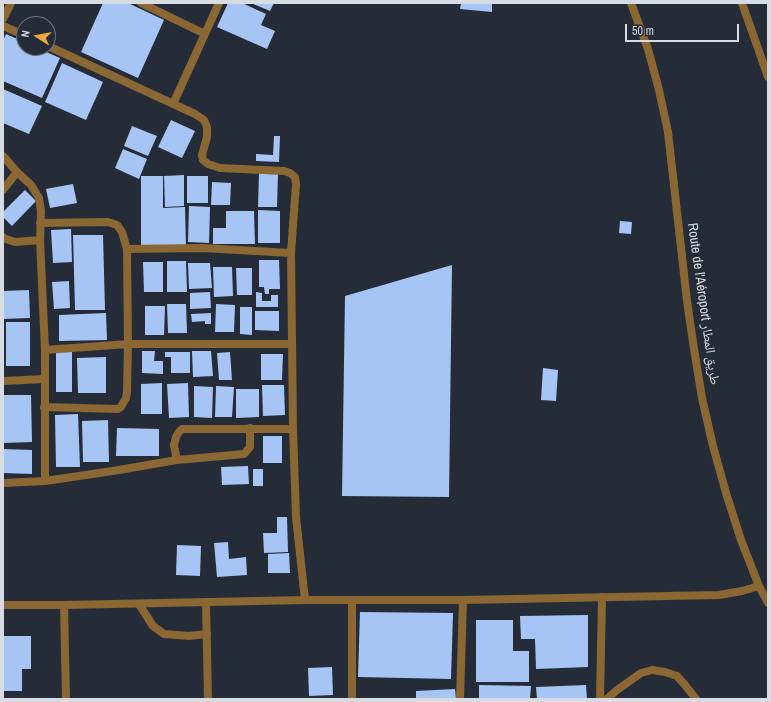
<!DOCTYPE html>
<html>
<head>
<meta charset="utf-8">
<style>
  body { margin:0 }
  #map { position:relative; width:771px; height:702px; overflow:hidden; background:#252c37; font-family:"Archivo Narrow",sans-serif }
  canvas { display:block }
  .frame { position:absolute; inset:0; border:4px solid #d7dce3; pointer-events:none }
  .north { position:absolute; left:16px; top:16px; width:40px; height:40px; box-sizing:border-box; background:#252c37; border:1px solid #6c727c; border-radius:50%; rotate:281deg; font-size:11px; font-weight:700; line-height:16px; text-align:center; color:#d7dce3 }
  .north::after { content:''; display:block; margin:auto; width:14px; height:18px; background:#eda83b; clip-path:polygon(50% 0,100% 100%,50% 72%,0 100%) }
  .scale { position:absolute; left:625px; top:24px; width:114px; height:18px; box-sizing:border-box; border:2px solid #d7dce3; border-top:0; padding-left:5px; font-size:12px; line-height:14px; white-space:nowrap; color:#d7dce3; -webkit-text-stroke:3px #252c37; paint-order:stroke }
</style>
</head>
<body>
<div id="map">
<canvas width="771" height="702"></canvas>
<div class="frame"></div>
<div class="north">N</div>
<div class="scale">50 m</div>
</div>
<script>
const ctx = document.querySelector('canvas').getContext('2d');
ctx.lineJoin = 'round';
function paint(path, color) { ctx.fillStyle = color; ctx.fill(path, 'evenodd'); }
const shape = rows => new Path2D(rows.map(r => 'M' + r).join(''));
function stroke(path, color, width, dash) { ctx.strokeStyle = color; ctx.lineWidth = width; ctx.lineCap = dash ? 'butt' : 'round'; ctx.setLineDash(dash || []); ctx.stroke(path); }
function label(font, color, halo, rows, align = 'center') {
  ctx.font = font + ' "Archivo Narrow","Noto Naskh Arabic",sans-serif'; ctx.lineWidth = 4; ctx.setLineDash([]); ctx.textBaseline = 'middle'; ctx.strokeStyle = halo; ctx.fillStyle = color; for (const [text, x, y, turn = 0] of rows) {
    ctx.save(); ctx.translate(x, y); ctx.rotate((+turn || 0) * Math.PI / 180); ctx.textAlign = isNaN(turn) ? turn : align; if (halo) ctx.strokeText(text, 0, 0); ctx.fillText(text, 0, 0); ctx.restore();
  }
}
const building = shape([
  [103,3,128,3,164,20,138,78,81,52],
  [228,3,242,3,266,14,261,25,275,31,267,49,217,27],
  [251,3,274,3,270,11],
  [461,3,492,3,492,12,460,9],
  [6,34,24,42,24,48,37,48,60,58,42,98,3,81,3,41],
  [62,63,103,82,86,120,45,102],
  [3,89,42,106,29,134,3,123],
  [171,120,195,131,182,158,158,147],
  [132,126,157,136,148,156,124,146],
  [274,136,280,136,279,162,256,161,256,154,273,155],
  [123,149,147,159,139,179,115,168],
  [259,173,278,174,277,207,258,207],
  [184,175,184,206,165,207,164,176],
  [141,176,163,176,163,208,185,207,186,246,141,246],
  [187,176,208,176,208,203,187,203],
  [212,182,231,183,230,205,211,205],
  [73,184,77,203,50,208,46,189],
  [25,190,36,201,12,226,3,217,3,212],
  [189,206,210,207,209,243,188,242],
  [258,210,280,211,280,243,258,243],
  [226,211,254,211,255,244,213,244,213,228,226,228],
  [620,221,632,222,631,234,619,233],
  [71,229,72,262,53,263,51,230],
  [73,235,103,235,105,310,75,310],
  [259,260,279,260,280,289,269,289,269,294,265,294,264,287,259,287],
  [167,261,186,261,187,292,167,292],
  [143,262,163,262,163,292,144,292],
  [188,263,210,263,212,288,189,289],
  [452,265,449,497,342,496,345,296],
  [213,267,232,267,233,296,214,297],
  [236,268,252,268,252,295,237,295],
  [69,281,70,308,54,309,52,282],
  [29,290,30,318,3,319,3,291],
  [210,292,211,308,190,309,190,293],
  [256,292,262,293,262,301,271,301,271,295,278,295,278,307,256,307],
  [167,304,186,304,187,333,168,333],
  [216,304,235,305,234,332,215,332],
  [145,306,165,306,164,335,145,335],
  [240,307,252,307,252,335,240,334],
  [255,311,279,311,279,331,255,330],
  [106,313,107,340,59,341,59,315],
  [211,313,211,324,205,324,205,321,192,322,191,314],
  [6,322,30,322,30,366,6,366],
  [56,351,72,351,72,392,56,392],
  [142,351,155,351,154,361,163,361,163,374,142,373],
  [192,351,211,351,213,376,193,377],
  [165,352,190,352,190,373,171,373,171,357,165,357],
  [230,352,232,380,219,380,217,353],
  [261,354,283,354,282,380,261,380],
  [106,357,106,393,78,393,77,358],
  [543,368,558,370,556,401,541,400],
  [162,383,162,414,141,414,141,384],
  [188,383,189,417,169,418,167,384],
  [262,385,284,385,285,415,263,416],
  [194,386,213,387,212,418,194,417],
  [216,386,234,387,232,417,215,417],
  [236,389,259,389,259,417,236,418],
  [3,395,31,395,32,442,3,443],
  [78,414,80,467,56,467,55,415],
  [108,420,109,462,83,462,82,421],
  [117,428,159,429,159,456,116,456],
  [263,436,282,436,282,463,263,463],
  [3,449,32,450,32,474,3,473],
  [248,466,249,484,222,485,221,467],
  [253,469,263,469,263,486,253,486],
  [277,517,287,517,288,552,264,553,263,533,277,533],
  [228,542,229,559,246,557,247,575,217,577,214,543],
  [177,545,201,546,200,576,176,575],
  [289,553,290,573,268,573,268,554],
  [360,612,453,613,451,679,358,677],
  [588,615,588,667,536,669,535,639,521,639,520,616],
  [476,620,513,620,513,651,529,651,529,682,476,682],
  [3,636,31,636,31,669,22,669,22,691,3,691],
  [332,667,333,695,309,696,308,668],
  [479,685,531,686,530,699,479,699],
  [586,685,587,699,537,699,536,687],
  [455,689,456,699,416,699,416,691]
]);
const service = shape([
  [742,3,768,77],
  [139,604,153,626,164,634,189,636,207,634]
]);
const minor = shape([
  [141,3,205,34],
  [3,19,11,3],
  [3,26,24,35],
  [48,46,195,114,204,120,207,127,207,137,202,155,203,160,208,164,220,168,284,171,290,173,295,177,296,184,291,253,293,429,296,517,305,600],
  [173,104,219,3],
  [3,156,17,172,31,185,39,198,41,211,40,240,45,350,45,481],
  [3,190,17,172],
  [40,223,108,222,117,225,122,232,127,249,128,344,127,392,126,398,123,403,121,407,118,409,44,407],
  [3,237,6,239,15,242,40,240],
  [127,249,202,248,291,253],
  [45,350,128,344,292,344],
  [3,381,45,379],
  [177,460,174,445,176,437,179,432,182,429,293,429],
  [3,483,45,481,113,471,177,460,244,454,250,447,250,428],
  [206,602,208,699],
  [64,605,66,699],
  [352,699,352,600],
  [460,699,463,600],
  [600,699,602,597],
  [607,699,617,690,641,673,652,670,665,672,677,676,685,685,696,699]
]);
const tertiary = shape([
  [631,3,648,49,659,90,668,132,687,301,694,349,702,398,713,446,726,493,741,540,759,586,768,603],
  [3,605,64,605,305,600,463,600,719,595,742,591,759,586]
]);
const streetNames = [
  ["Route de l'Aéroport طريق المطار",703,304,82]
];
paint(building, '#a7c5f4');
stroke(service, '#8a6733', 8);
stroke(minor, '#8a6733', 8);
stroke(tertiary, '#8a6733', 8);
label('14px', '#d7dce3', '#252c37', streetNames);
</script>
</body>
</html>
